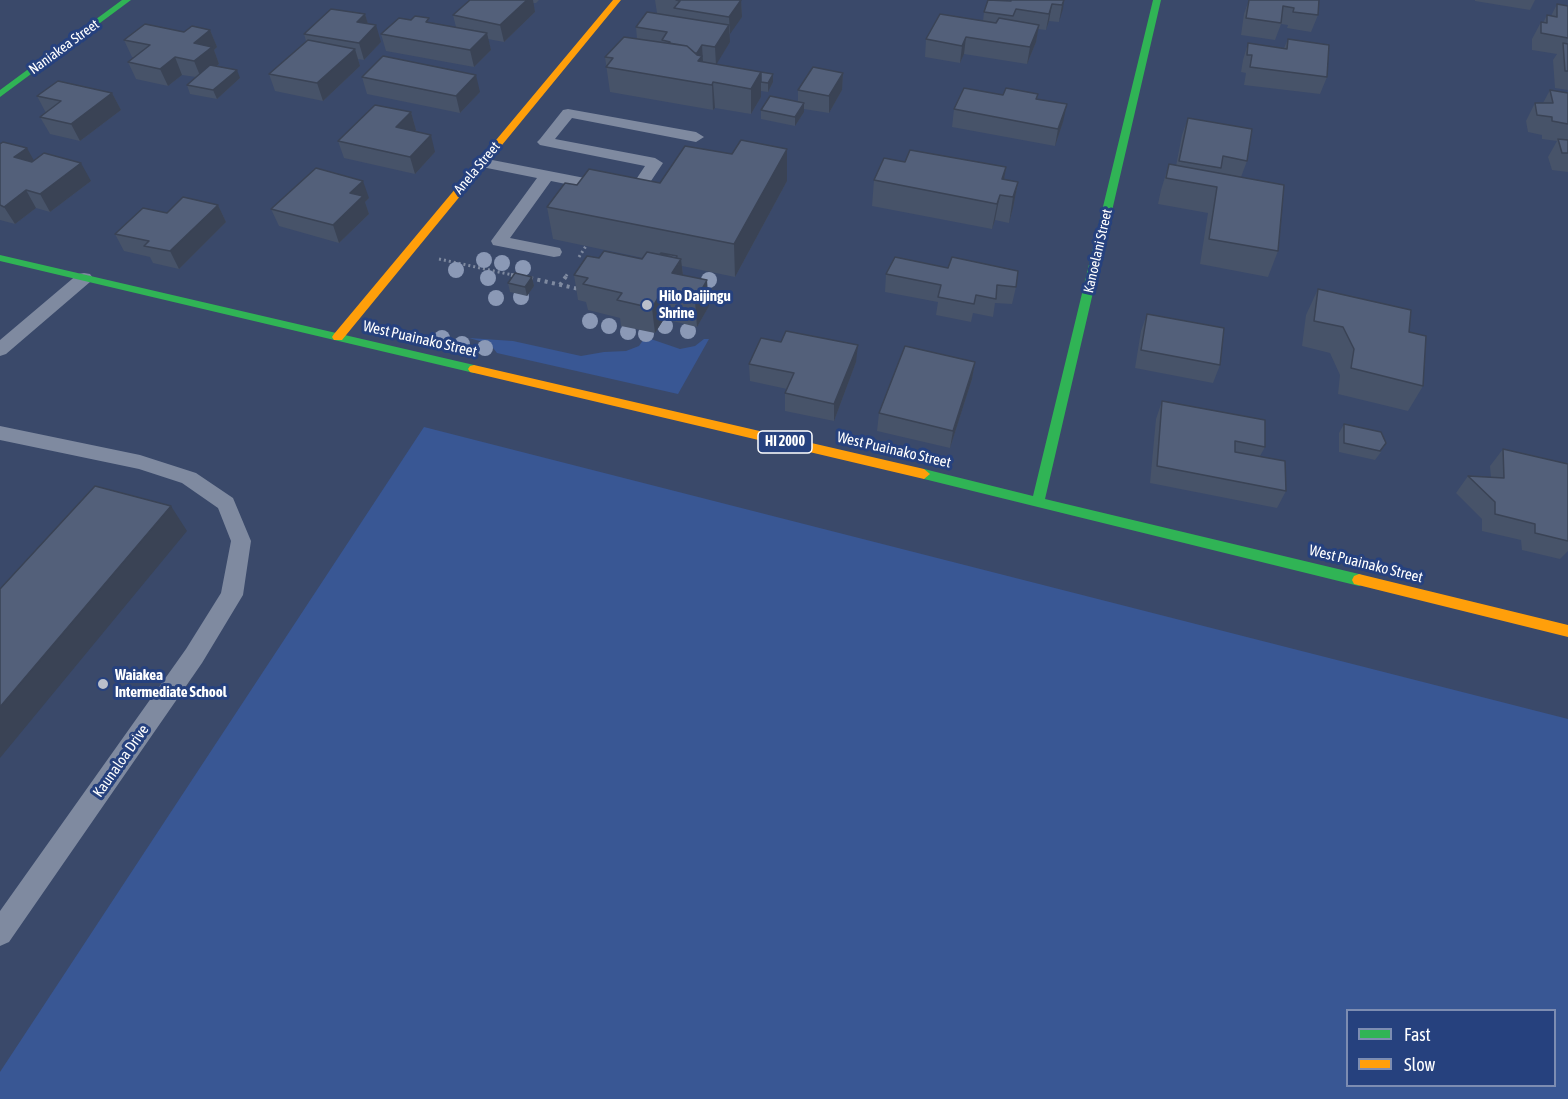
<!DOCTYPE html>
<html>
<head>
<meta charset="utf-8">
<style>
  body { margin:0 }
  #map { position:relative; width:1568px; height:1099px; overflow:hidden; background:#3a496a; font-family:"Asap Condensed",sans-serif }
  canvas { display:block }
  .legend { position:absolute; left:1346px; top:1009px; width:210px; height:78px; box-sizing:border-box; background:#26417e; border:2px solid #7d8db2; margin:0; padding:8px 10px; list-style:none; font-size:18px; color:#fff }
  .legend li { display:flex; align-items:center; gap:12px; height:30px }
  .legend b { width:30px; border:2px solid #7d8db2 }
</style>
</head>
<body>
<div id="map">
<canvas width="1568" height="1099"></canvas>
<ul class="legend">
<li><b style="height:8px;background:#30b455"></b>Fast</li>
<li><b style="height:8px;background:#ff9f0a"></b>Slow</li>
</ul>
</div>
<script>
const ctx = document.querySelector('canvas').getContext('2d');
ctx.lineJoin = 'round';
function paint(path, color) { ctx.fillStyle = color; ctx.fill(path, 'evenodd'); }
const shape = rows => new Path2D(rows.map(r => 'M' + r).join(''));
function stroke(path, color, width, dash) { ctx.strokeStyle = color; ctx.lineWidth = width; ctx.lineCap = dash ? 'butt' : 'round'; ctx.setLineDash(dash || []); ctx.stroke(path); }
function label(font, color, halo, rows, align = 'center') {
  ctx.font = font + ' "Asap Condensed",sans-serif'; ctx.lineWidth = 6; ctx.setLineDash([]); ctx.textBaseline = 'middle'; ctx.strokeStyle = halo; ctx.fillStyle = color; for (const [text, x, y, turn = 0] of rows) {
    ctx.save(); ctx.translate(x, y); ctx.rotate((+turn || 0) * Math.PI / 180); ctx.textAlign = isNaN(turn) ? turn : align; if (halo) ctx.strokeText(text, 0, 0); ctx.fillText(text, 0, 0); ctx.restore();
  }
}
const green = shape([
  [645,337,680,349,695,346,704,339,709,339,678,394,497,353,490,344,469,338,513,341,581,356,604,352,626,351,639,346],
  [424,427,1568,719,1568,1099,0,1099,0,1072],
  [1554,1010,1554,1086,1348,1086,1348,1010]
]);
const pathFar1 = shape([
  [579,257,586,246],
  [439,259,517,276],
  [566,276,568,273]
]);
const path = shape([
  [511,275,517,276],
  [530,278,579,289],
  [560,285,567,275]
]);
const lane = shape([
  [568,109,696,132,704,137,696,142,572,118,555,139,655,158,663,163,641,196,635,198,551,181,510,238,560,248,562,252,560,256,554,257,493,245,491,241,537,178,477,166,474,163,477,160,482,158,631,187,645,166,540,145,537,142,540,139,563,110,568,109],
  [84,273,90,274,93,278,90,282,6,354,0,356,0,340,78,274,84,273],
  [0,426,140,455,196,473,233,498,251,541,243,595,202,663,9,942,0,946,0,911,186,649,221,593,231,541,218,508,182,483,139,469,0,440,0,426]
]);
const fast = shape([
  [122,0,131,0,0,97,0,90,122,0],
  [1153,0,1161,0,1045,499,1359,574,1364,576,1366,580,1364,584,1359,586,924,479,918,474,924,469,1033,496,1153,0],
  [0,255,474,365,480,369,474,373,0,261,0,255]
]);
const slow = shape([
  [613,0,621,0,342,340,334,340,332,337,334,334,613,0],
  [474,365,924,469,930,474,924,479,470,372,468,369,470,366,474,365],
  [1359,574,1568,625,1568,637,1354,584,1352,580,1354,576,1359,574]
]);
const trees = [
  [484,260],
  [502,263],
  [523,268],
  [456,270],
  [488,278],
  [709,280],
  [521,297],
  [496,298],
  [590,321],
  [609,326],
  [665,326],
  [688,331],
  [628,332],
  [646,334],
  [442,338],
  [462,344],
  [485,348]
];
const wall = shape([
  [470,0,539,0,536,3,533,3,535,12,504,42,488,39,491,50,474,67,386,51,381,34,430,23,456,27,453,15],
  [655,0,741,0,742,17,729,34,730,42,716,64,773,82,768,92,761,91,761,97,751,114,715,108,713,110,610,92,605,57,637,39,636,27,657,13],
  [1011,0,1064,0,1059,22,1049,21,1046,30,1038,29,1036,42,1027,64,964,54,960,63,925,57,926,39,983,21,984,12,1011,1],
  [1249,0,1319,0,1318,15,1311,32,1287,28,1288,25,1281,24,1275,40,1241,35,1244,14],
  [1475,0,1535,0,1530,10,1475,1],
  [1557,4,1568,6,1568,90,1555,88,1553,60,1557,54,1532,50,1532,39,1541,22,1543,23,1547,15,1551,16],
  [365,14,368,24,381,42,364,60,358,59,360,66,323,101,275,91,269,74,306,41,304,34],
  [210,30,217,47,214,50,219,64,217,66,240,78,217,99,190,94,187,85,196,77,182,75,168,86,136,79,128,62,134,57,132,57,124,40],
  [1288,39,1327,77,1320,94,1244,85,1246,73,1241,72,1243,60,1248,43,1284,48],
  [843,73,842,90,829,113,804,109,804,112,795,126,761,119,761,110,798,102,798,90],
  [362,77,480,92,460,113,367,94],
  [1550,90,1568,93,1568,172,1552,170,1548,157,1557,141,1542,139,1542,135,1528,132,1526,121,1535,103,1543,103],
  [112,93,121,110,80,141,50,134,40,117,46,113,37,96],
  [1038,94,1037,99,1063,122,1055,146,952,127,954,109,1003,95],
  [411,112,416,130,414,131,435,152,415,174,344,158,338,141],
  [1188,118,1247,161,1241,177,1278,251,1268,277,1200,264,1208,213,1158,204,1161,190,1169,164,1176,166,1182,135],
  [0,144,34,160,91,181,50,212,36,208,15,224,0,220],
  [787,149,787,181,735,277,682,266,683,275,709,306,697,327,664,319,655,333,621,326,620,318,588,310,586,302,578,300,574,275,599,258,642,259,643,258,553,239,547,207,577,185,660,183,732,154],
  [905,162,1006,167,1004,180,1018,182,1013,208,1009,223,995,220,992,229,872,206,874,180],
  [369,198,365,202,369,214,339,243,279,226,271,209],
  [218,205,226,222,179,269,153,263,150,257,124,251,115,234,167,213],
  [886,274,1016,287,1012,304,995,303,993,317,973,313,971,322,936,315,938,302,885,292],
  [532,277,534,286,527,296,510,292,508,283],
  [1318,289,1409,332,1423,386,1408,411,1338,394,1340,375,1330,353,1302,346,1306,315],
  [1147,314,1220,365,1213,383,1135,368,1141,331],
  [856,362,834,421,785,411,785,393,787,389,750,381,749,364],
  [975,362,972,379,950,448,877,431,879,413],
  [1162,401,1265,447,1260,456,1286,491,1277,508,1150,483,1156,419],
  [1344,424,1381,452,1375,460,1339,452,1339,433],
  [1503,449,1568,469,1568,551,1560,559,1522,550,1521,540,1482,531,1482,519,1456,493,1468,476,1491,478,1490,466]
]);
const shadedWall = shape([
  [527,0,533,0,535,12,504,42,500,25],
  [741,0,742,17,730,34,729,17],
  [1064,0,1063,9,1059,22,1062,5],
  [1052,4,1049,21,1046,30,1049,14],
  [365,14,370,31,357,22],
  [376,25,381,42,364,60,359,43],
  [729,25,730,42,716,65,715,47],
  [1039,25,1036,42,1027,64,1030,47],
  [210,30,217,47,214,50,219,64,201,78,194,61,194,43],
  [487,33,491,50,474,67,470,50],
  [966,37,964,54,960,63,962,46],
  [702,45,703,62,698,70,697,53],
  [355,49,360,66,323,101,317,83],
  [175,57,182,75,168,86,160,69],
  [237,70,240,78,217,99,213,90],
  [761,72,761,97,751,114,751,89],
  [843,73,842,90,829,113,829,96],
  [773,74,773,82,768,92,768,83],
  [476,75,480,92,460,113,456,96],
  [713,82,715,108,713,110,712,85],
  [112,93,121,110,80,141,71,124],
  [804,103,804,112,795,126,795,117],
  [1067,104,1063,122,1055,146,1058,129],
  [411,112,416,130,401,145,396,127],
  [431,135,435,152,415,174,410,157],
  [27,148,37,166,14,157],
  [787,149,787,181,735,277,734,244],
  [81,163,91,181,50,212,40,194],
  [1006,167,1002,193,1000,195,995,220,992,229,1002,179],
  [363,181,369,198,365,202,369,214,339,243,333,225,350,193],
  [1018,182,1013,208,1009,223,1013,197],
  [26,190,36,208,15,224,4,207],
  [218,205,226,222,179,269,170,251],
  [677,256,678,265,681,259,684,284,668,281],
  [532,277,534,286,527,296,525,287],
  [707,280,709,306,697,327,695,301],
  [661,293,664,319,655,333,652,308],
  [858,345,856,362,834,421,834,404],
  [975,362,972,379,950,448,953,431],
  [171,506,187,531,0,758,0,707]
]);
const building = shape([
  [470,0,527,0,500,25,453,15,470,0],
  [676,0,741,0,729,17,674,8,680,1,676,0],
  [988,0,1011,1,1011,0,1064,0,1062,5,1052,4,1049,14,1016,9,1013,16,984,12,988,0],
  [1249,0,1319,0,1318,15,1293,12,1294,8,1283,6,1281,23,1246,18,1249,0],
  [1557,4,1568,6,1568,38,1541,33,1541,22,1547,23,1547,15,1557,17,1557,4],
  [331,9,365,14,357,22,376,25,359,43,304,34,331,9],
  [647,12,729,25,715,47,702,45,697,53,695,53,687,46,669,43,670,42,662,40,667,32,636,27,647,12],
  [940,14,996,23,999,18,1039,25,1030,47,966,37,962,46,926,39,940,14],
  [415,16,429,18,426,22,487,33,470,50,381,34,399,18,411,20,415,16],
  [145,24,184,32,192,26,210,30,194,43,212,47,194,61,175,57,160,69,128,62,150,45,124,40,145,24],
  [624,37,687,46,697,55,702,56,698,61,761,72,751,89,713,82,712,85,606,67,613,58,605,57,624,37],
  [1288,39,1329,45,1327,77,1250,67,1252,55,1247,55,1248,43,1287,49,1288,39],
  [308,40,355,49,317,83,269,74,308,40],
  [1563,43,1568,44,1568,71,1565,71,1563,43],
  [383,56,476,75,456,96,362,77,383,56],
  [210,65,237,70,213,90,187,85,210,65],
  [813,67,843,73,829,96,798,90,813,67],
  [761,72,773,74,768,83,761,82,761,72],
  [58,81,112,93,71,124,40,117,61,101,37,96,58,81],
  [964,88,1003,95,1006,88,1038,94,1036,99,1067,104,1058,129,954,109,964,88],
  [1550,90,1568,93,1568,124,1552,121,1552,117,1537,115,1535,103,1553,103,1550,90],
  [770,96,804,103,795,117,761,110,770,96],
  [375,105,411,112,396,127,431,135,410,157,338,141,375,105],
  [1188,118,1252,129,1247,161,1223,156,1221,168,1179,161,1188,118],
  [1558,139,1568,140,1568,153,1562,153,1558,139],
  [741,140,787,149,734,244,547,207,565,183,577,185,589,169,660,183,685,146,732,154,741,140],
  [3,142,27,148,14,157,32,162,44,153,81,163,40,194,26,190,4,207,0,205,0,144,3,142],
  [910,150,1006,167,1002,179,1018,182,1013,197,1000,195,997,204,874,180,884,158,905,162,910,150],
  [1169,164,1284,185,1278,251,1209,239,1217,187,1166,178,1169,164],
  [316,168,363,181,350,193,363,196,333,225,271,209,316,168],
  [183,197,218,205,170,251,144,246,149,241,115,234,143,208,167,213,183,197],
  [604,251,642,259,647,252,681,259,672,273,707,280,695,301,661,293,652,308,617,300,622,293,583,284,588,278,574,275,587,256,599,258,604,251],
  [661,253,677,256,676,258,660,254,661,253],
  [895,257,948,268,952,257,1018,271,1016,287,997,285,996,299,976,295,974,304,938,297,941,285,886,274,895,257],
  [515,273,532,277,525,287,508,283,515,273],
  [1318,289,1411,310,1409,332,1426,336,1423,386,1351,368,1354,349,1343,327,1314,321,1318,289],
  [1147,314,1224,328,1220,365,1141,350,1147,314],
  [786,331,858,345,834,404,785,393,794,373,749,364,761,338,781,342,786,331],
  [905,346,975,362,953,431,879,413,905,346],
  [1162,401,1265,420,1265,447,1235,441,1235,452,1285,461,1286,491,1157,466,1162,401],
  [1344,424,1381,432,1386,443,1380,451,1344,443,1344,424],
  [1503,449,1568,464,1568,541,1535,533,1535,524,1495,514,1495,502,1468,476,1504,478,1503,449],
  [95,486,171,506,0,707,0,589,95,486]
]);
const markers = [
  [647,305,6,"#babfcb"],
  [103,684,6,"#babfcb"]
];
const farStreetnames = [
  ["Naniakea Street",64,47,-36],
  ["Anela Street",477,168,-50],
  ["Kanoelani Street",1098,251,-77]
];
const shields = [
  [785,442,54]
];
const shieldNames = [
  ["HI 2000",785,442]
];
const poiNames = [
  ["Hilo Daijingu",659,296],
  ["Shrine",659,313],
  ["Waiakea",115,675],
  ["Intermediate School",115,692]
];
const streetNames = [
  ["West Puainako Street",420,339,13],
  ["West Puainako Street",894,450,13],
  ["West Puainako Street",1366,564,14],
  ["Kaunaloa Drive",121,761,-55]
];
paint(green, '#395794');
stroke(pathFar1, '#7f8aa0', 3, [2, 3]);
stroke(path, '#7f8aa0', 4, [3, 4.5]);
paint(lane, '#7f8aa0');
paint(fast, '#30b455');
paint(slow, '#ff9f0a');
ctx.fillStyle = '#8b99b6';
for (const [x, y] of trees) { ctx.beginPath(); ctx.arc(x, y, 8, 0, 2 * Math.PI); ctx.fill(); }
paint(wall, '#475369');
paint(shadedWall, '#3a4355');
paint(building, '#53607a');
stroke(building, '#3a4355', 1.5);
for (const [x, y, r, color] of markers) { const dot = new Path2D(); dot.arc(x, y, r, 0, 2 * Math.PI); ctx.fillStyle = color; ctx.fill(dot); stroke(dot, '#26417e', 2); }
label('14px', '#fff', '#26417e', farStreetnames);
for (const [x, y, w] of shields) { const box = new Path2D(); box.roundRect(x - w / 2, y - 11, w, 22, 4.5); ctx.fillStyle = '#26417e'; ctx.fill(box); stroke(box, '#fff', 1.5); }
label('bold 14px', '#fff', null, shieldNames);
label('bold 15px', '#fff', '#26417e', poiNames, 'left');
label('15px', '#fff', '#26417e', streetNames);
</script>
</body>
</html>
